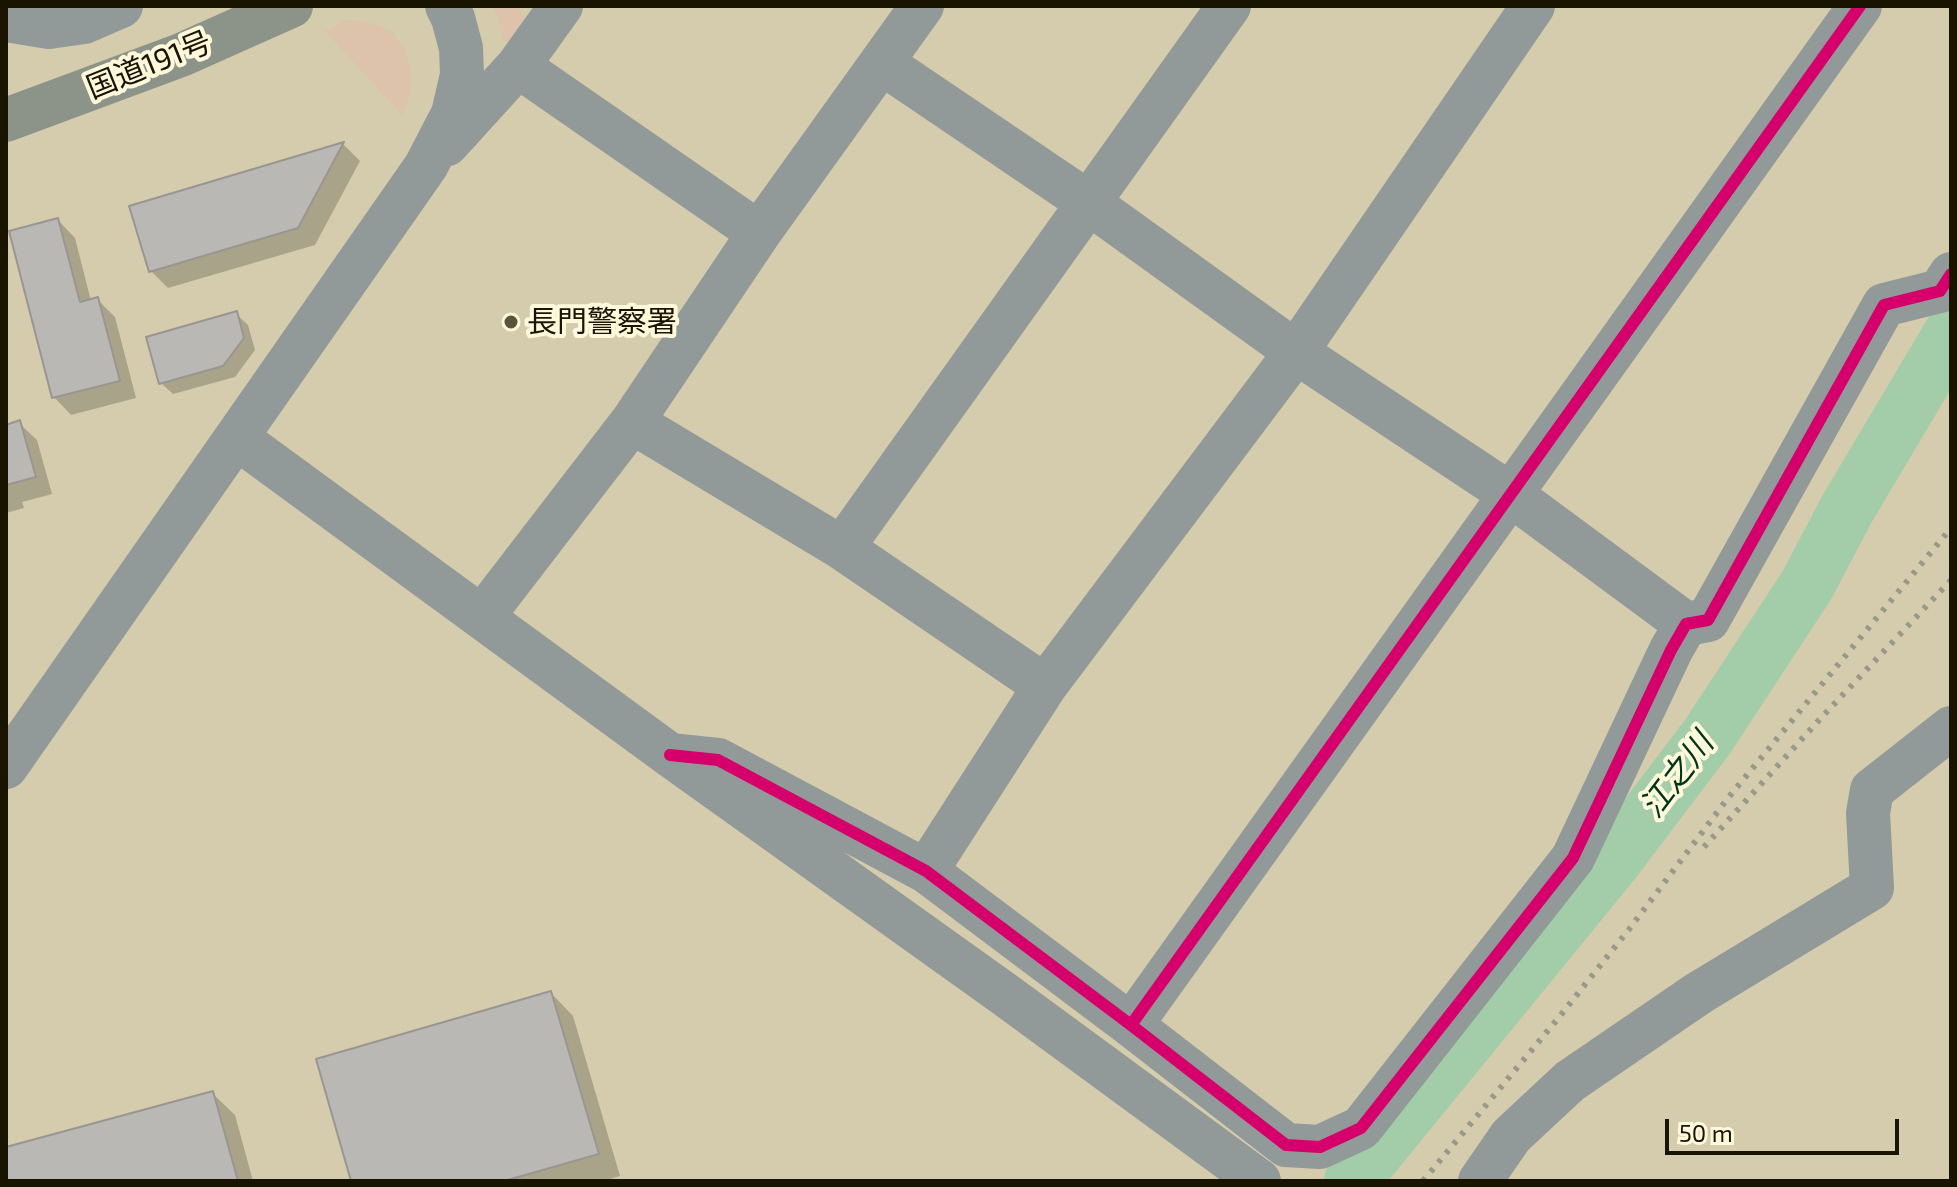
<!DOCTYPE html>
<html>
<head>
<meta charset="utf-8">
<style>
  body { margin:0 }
  #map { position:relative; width:1957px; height:1187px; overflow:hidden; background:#d4ccad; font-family:"Exo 2",sans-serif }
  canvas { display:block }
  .frame { position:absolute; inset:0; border:8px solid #191400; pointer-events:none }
  .scale { position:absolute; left:1665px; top:1119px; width:234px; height:36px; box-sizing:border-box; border:4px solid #191400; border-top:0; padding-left:10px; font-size:24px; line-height:28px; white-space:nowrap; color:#191400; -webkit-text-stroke:6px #fff8db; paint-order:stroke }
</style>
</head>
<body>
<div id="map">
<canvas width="1957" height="1187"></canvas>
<div class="frame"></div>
<div class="scale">50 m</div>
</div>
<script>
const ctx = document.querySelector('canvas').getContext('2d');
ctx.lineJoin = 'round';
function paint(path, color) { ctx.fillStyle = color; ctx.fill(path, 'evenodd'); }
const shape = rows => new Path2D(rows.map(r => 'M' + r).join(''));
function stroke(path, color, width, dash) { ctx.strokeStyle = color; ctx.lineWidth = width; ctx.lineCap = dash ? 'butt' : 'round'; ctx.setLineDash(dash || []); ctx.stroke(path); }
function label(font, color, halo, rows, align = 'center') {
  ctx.font = font + ' "Exo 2","Noto Sans JP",sans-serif'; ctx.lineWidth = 8; ctx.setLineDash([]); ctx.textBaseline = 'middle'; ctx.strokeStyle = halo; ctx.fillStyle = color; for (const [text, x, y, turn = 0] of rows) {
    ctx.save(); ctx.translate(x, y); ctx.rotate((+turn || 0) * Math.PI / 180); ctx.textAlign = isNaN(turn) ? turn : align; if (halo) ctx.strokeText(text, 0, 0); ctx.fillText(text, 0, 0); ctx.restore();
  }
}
const green = shape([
  [493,6,517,6,527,22,511,44,503,40,498,17],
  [347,20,371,23,391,31,404,48,411,71,411,92,402,115,325,31]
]);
const shadow = shape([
  [343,144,360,161,315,245,168,288,151,271,132,207],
  [58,220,75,238,91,301,98,300,115,317,136,398,71,415,54,397],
  [236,314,248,325,255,350,235,377,173,394,161,383],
  [19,423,37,440,52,494,22,502,24,508,6,513,6,427],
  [551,993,573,1016,620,1176,603,1181,353,1181],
  [212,1093,235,1115,253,1181,6,1181,6,1149]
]);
const river = shape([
  [1352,1181,1611,864,1708,736,1807,585,1847,509,1951,334]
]);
const building = shape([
  [344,142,298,228,149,272,129,206,344,142],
  [58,218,80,302,98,297,120,381,52,398,9,231,58,218],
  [237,311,244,338,223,366,159,384,146,337,237,311],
  [20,420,36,477,6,485,6,425,20,420],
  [551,991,599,1154,504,1181,351,1181,316,1059,551,991],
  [213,1091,238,1181,6,1181,6,1147,213,1091]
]);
const minor = shape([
  [6,20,49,27,84,22,121,6],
  [882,63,1089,203,1296,352,1510,494,1686,624],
  [518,66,759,233,922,6],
  [447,144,518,66,561,6],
  [632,422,842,548,1045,686],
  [237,438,670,755,1007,996,1259,1181],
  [842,548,1229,6],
  [482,617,632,422,759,233],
  [670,755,718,760,926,871,1131,1025,1286,1145,1320,1147,1361,1128,1573,858,1671,650,1686,624,1708,620,1884,305,1940,291,1951,274],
  [6,767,426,166,453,114,462,75,461,48,453,18,447,6],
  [926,871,1045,686,1296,352,1533,6],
  [1131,1025,1860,6],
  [1480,1181,1511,1136,1570,1081,1699,993,1872,888,1868,813,1872,790,1951,728]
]);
const highway = shape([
  [6,120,181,55,291,6]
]);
const rail = shape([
  [1704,847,1820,719,1951,580],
  [1423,1181,1560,1016,1630,928,1728,798,1951,528]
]);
const cycleway = shape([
  [670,755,718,760,926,871,1131,1025,1286,1145,1320,1147,1361,1128,1573,858,1671,650,1686,624,1708,620,1884,305,1940,291,1951,274],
  [1131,1025,1860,6]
]);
const markers = [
  [511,322,8,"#5a543d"]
];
const streetNames = [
  ["国道191号",149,65,-22]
];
const poiNames = [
  ["長門警察署",527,322]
];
const waterNames = [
  ["江之川",1677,775,-53]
];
paint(green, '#ddc2ac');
paint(shadow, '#0003');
stroke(river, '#a3cda8', 56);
paint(building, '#bab8b5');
stroke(building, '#999692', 2);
stroke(minor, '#919a98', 44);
stroke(highway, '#8c9388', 44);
stroke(rail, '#98998a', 6, [4, 8]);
stroke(cycleway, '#d6006c', 12);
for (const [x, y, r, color] of markers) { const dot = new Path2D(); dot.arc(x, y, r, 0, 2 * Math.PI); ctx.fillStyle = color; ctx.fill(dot); stroke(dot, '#fff8db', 3); }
label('30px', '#191400', '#fff8db', streetNames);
label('30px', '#191400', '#fff8db', poiNames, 'left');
label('italic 32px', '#00341b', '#fff8db', waterNames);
</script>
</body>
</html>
